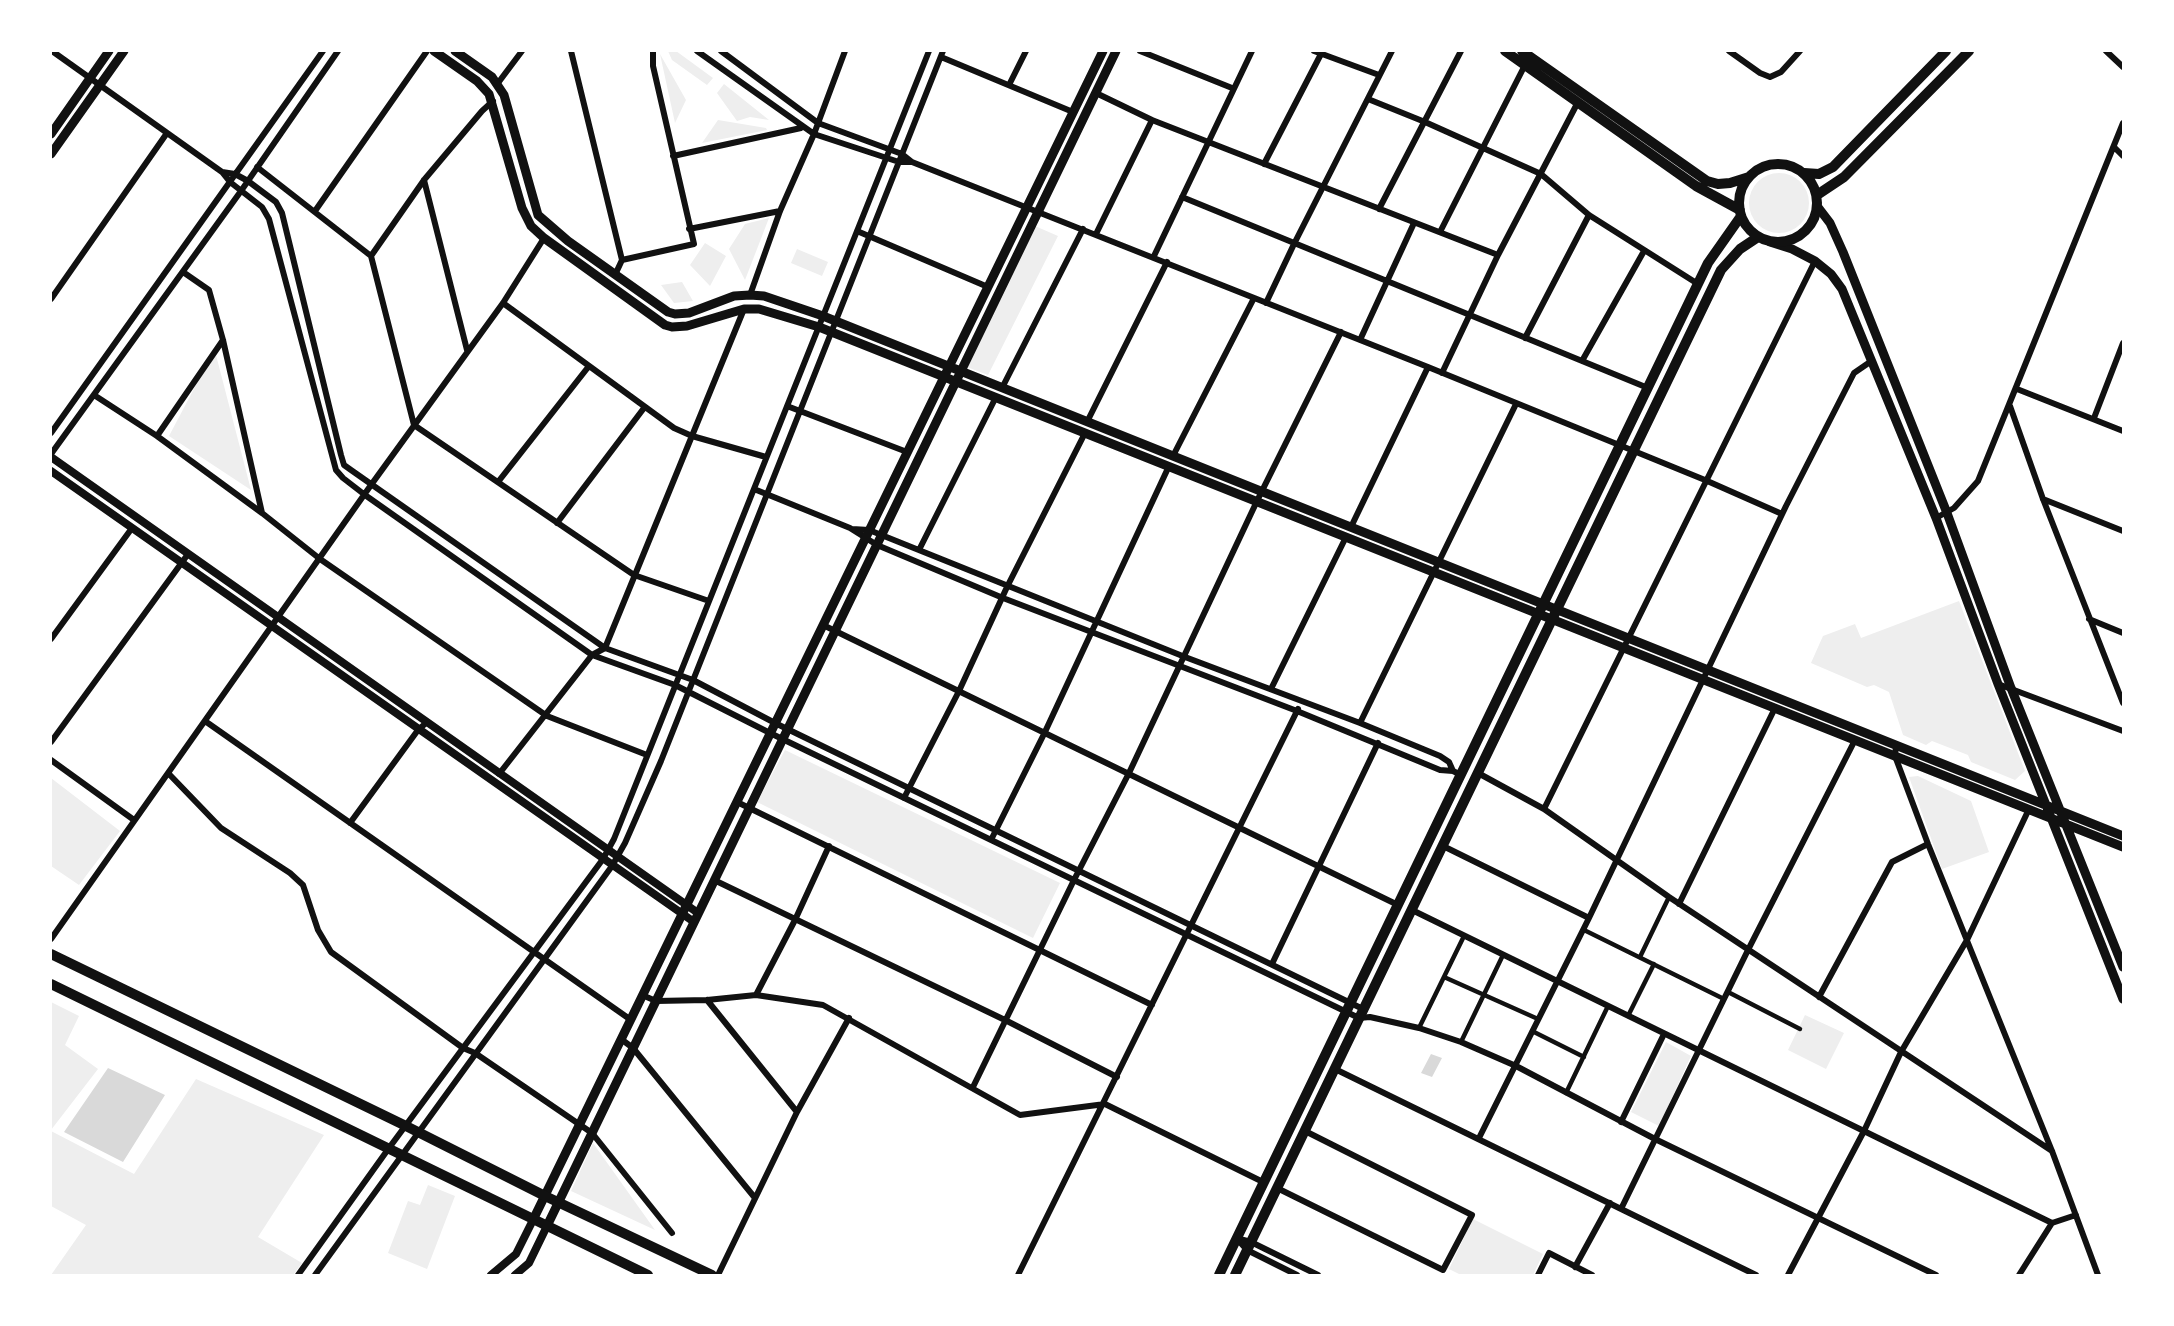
<!DOCTYPE html>
<html>
<head>
<meta charset="utf-8">
<style>
  body { margin:0 }
  #map { position:relative; width:2174px; height:1326px; overflow:hidden; background:#fff; font-family:Literata,serif }
  canvas { display:block }
  .frame { position:absolute; inset:0; border:52px solid #fff; pointer-events:none }
</style>
</head>
<body>
<div id="map">
<canvas width="2174" height="1326"></canvas>
<div class="frame"></div>
</div>
<script>
const ctx = document.querySelector('canvas').getContext('2d');
ctx.lineJoin = 'round';
function paint(path, color) { ctx.fillStyle = color; ctx.fill(path, 'evenodd'); }
const shape = rows => new Path2D(rows.map(r => 'M' + r).join(''));
function stroke(path, color, width, dash) { ctx.strokeStyle = color; ctx.lineWidth = width; ctx.lineCap = dash ? 'butt' : 'round'; ctx.setLineDash(dash || []); ctx.stroke(path); }
const green = shape([
  [668,51,676,51,713,78,707,85,672,60],
  [660,54,686,100,675,123],
  [724,84,769,120,750,117,737,121,717,93],
  [718,120,766,128,767,130,702,143],
  '1749 203a30 30 0 1 1 60 0a30 30 0 1 1-60 0Z',
  [769,218,745,280,729,249,745,224],
  [1035,226,1058,236,988,375,967,367],
  [705,243,726,256,710,286,690,265],
  [797,249,828,262,822,276,791,263],
  [682,282,693,301,674,303,661,285],
  [216,355,251,490,169,436,197,383],
  [1959,601,2025,771,2015,780,1971,762,1968,755,1932,741,1926,745,1903,735,1889,692,1874,685,1867,687,1811,663,1823,636,1855,624,1861,638],
  [785,750,1060,883,1033,938,757,802],
  [1918,776,1971,801,1989,852,1942,869,1909,777],
  [51,778,120,831,79,885,51,866],
  [51,1002,79,1016,65,1045,98,1069,51,1130],
  [1805,1015,1844,1033,1826,1069,1788,1050],
  [1666,1042,1691,1056,1659,1126,1631,1112],
  [196,1079,324,1135,258,1237,302,1263,293,1275,51,1275,86,1225,51,1206,51,1131,134,1174],
  [593,1143,655,1230,571,1191],
  [428,1185,455,1196,427,1269,388,1253,408,1201,420,1205],
  [1473,1219,1543,1254,1533,1275,1461,1275,1449,1269]
]);
const water = shape([
  [1431,1054,1442,1058,1432,1077,1421,1073],
  [108,1068,165,1095,123,1162,64,1132]
]);
const pedestrian = shape([
  [1584,930,1724,999],
  [1640,957,1669,897],
  [1444,977,1538,1019],
  [1728,992,1800,1029],
  [1628,1016,1654,964],
  [1419,1028,1464,936],
  [1532,1031,1584,1057],
  [1461,1042,1503,955],
  [1566,1093,1608,1006]
]);
const minor = shape([
  [52,51,222,172,230,182,262,207,269,219,336,470,343,478,365,495,592,655,675,685,770,733,1359,1018,1370,1017,1419,1028,1461,1042,1516,1066,1655,1139,1936,1275],
  [571,51,622,260,615,275],
  [697,51,814,134,899,162,912,162],
  [721,51,818,123,902,154,912,162,1428,367,1705,480,1782,514],
  [1140,51,1232,88],
  [1314,51,1379,75],
  [1729,51,1760,73,1770,77,1781,72,1800,51],
  [2106,51,2123,67],
  [941,57,1073,112],
  [498,83,522,51],
  [1009,85,1026,51],
  [1096,93,1152,120,1498,255],
  [1368,99,1425,122,1541,174,1589,215,1698,284],
  [2114,147,2123,156],
  [673,156,801,128],
  [1264,164,1321,54],
  [257,167,371,256,414,425,634,575,709,601],
  [222,172,235,174,248,181,276,202,282,213,341,455,344,465,351,470,605,648,693,680,775,723,1365,1010],
  [424,180,467,350],
  [1182,197,1648,388],
  [1379,209,1461,51],
  [315,211,427,51],
  [689,229,780,211],
  [857,231,988,287],
  [1440,232,1525,65],
  [1096,234,1152,120],
  [371,256,424,180,482,111,493,101],
  [1154,256,1252,51],
  [622,260,694,244,653,66,653,51],
  [183,272,209,290,223,340,262,513],
  [750,295,780,211,814,134,845,51],
  [51,299,167,133],
  [503,303,674,428,692,436,766,457],
  [1266,303,1294,244,1392,51],
  [1525,338,1589,215],
  [1360,340,1414,223],
  [1582,361,1644,251],
  [1442,373,1498,255,1578,102],
  [1002,388,1083,229],
  [2017,389,2123,431],
  [94,395,157,436,262,513,320,559,547,716,647,755],
  [787,406,907,452],
  [2010,406,2043,499,2123,703],
  [2094,418,2123,343],
  [1087,422,1167,262],
  [51,433,323,51],
  [157,436,223,340],
  [51,454,241,191,338,51],
  [1173,456,1254,298],
  [498,482,589,366],
  [754,489,850,528,877,545,1003,598,1297,711,1440,770,1453,771,1461,775],
  [2043,499,2123,531],
  [1936,518,1954,508,1978,481,2123,123],
  [557,523,644,408],
  [1351,527,1428,367],
  [852,529,869,530,1185,657,1360,723,1440,756,1449,762,1453,771],
  [919,550,996,397],
  [2089,619,2123,633],
  [823,625,1398,905],
  [51,639,132,528],
  [1998,684,2123,731],
  [1271,689,1346,537],
  [205,721,631,1020],
  [1360,723,1516,404],
  [51,742,188,554],
  [1896,746,1895,756,1928,844,2052,1151,2098,1275],
  [51,760,134,820],
  [1478,773,1544,809,1669,897,2052,1151],
  [169,774,221,828,290,873,303,885,318,930,331,952,463,1048,475,1053,592,1133,672,1233],
  [499,774,592,655,605,648,744,309],
  [904,798,959,691,1007,587,1085,433],
  [737,802,1152,1005],
  [1544,809,1815,261],
  [350,823,418,730,426,723],
  [991,840,1044,734,1169,466],
  [1443,846,1589,918],
  [714,880,1007,1021,1117,1077],
  [1679,904,1775,708],
  [1412,910,2052,1223,2076,1215],
  [51,939,371,485,503,303,544,238],
  [1272,964,1378,743],
  [642,995,656,1001,707,1000,756,995,823,1005,1020,1115,1105,1104,1263,1182],
  [756,995,795,920,829,846],
  [1819,997,1892,862,1928,844],
  [707,1000,797,1112],
  [621,1039,633,1048,755,1198],
  [1335,1069,1756,1275],
  [973,1087,1074,880,1129,773,1257,501,1341,332],
  [1621,1122,1664,1034],
  [1479,1138,1589,918,1786,506,1854,373,1870,362],
  [1277,1188,1443,1270,1472,1215,1305,1131],
  [1621,1209,1748,950,1855,740],
  [1236,1238,1251,1242,1318,1275],
  [1238,1240,1247,1250,1297,1275],
  [1575,1267,1610,1203],
  [298,1275,389,1148,603,859,614,839,929,51],
  [315,1275,612,866,625,843,661,761,943,51],
  [718,1275,797,1112,849,1018],
  [1018,1275,1298,709],
  [1538,1275,1549,1253,1592,1275],
  [1788,1275,1864,1131,1901,1052,1967,940,2029,809],
  [2019,1275,2052,1223]
]);
const tertiary = shape([
  [51,457,698,913],
  [51,471,694,922],
  [491,1275,516,1254,533,1220],
  [515,1275,529,1263,547,1226]
]);
const secondary = shape([
  [434,51,477,81,489,94,522,208,531,226,544,238,665,325,672,327,687,326,744,309,759,309,819,327,2123,847],
  [455,51,492,77,504,95,538,215,568,241,668,312,675,314,689,313,734,296,750,295,764,296,823,316,2123,836],
  [51,134,109,51],
  [51,154,124,51],
  [1817,206,1830,223,1843,252,1947,513,2011,688,2123,967],
  [1770,242,1792,249,1815,261,1831,274,1842,289,1936,518,1998,684,2123,999],
  [533,1220,1103,51],
  [547,1226,1116,51]
]);
const primary = shape([
  [1505,51,1696,186,1740,210],
  [1522,51,1707,181,1718,184,1730,183,1749,177],
  '1739 203a39 39 0 1 1 78 0a39 39 0 1 1-78 0Z',
  [1804,173,1819,174,1833,167,1946,51],
  [1817,195,1844,177,1969,51],
  [51,954,406,1126,545,1196,712,1275],
  [51,984,648,1275],
  [1219,1275,1708,263,1741,216],
  [1235,1275,1721,270,1740,249,1758,237]
]);
paint(green, '#eee');
paint(water, '#d9d9d9');
stroke(pedestrian, '#111', 4.5);
stroke(minor, '#111', 6);
stroke(tertiary, '#111', 8);
stroke(secondary, '#111', 9);
stroke(primary, '#111', 10);
</script>
</body>
</html>
